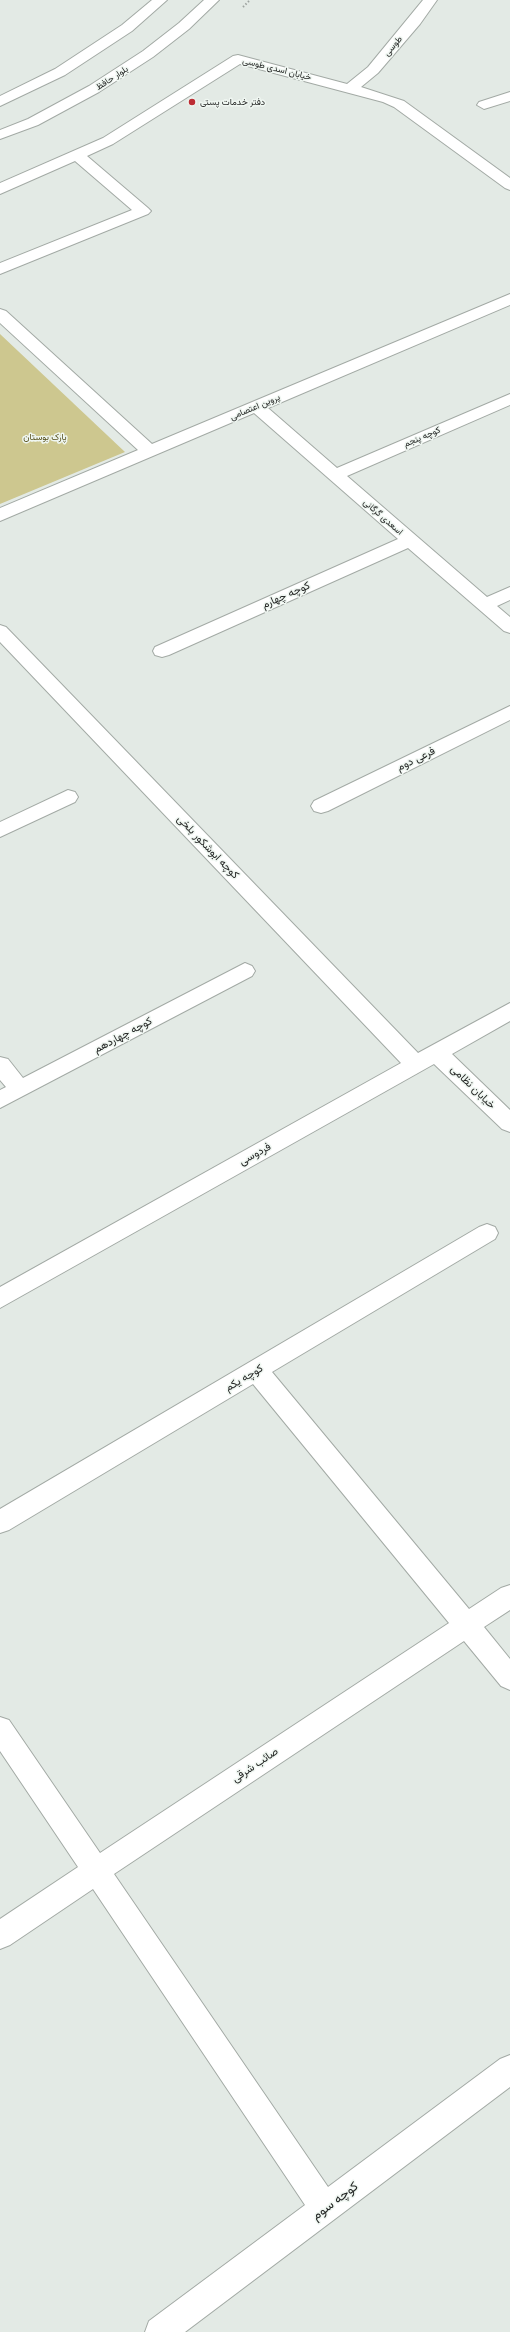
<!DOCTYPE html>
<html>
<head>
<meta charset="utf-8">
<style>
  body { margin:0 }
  canvas { display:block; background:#e3eae5 }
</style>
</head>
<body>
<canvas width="510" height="2332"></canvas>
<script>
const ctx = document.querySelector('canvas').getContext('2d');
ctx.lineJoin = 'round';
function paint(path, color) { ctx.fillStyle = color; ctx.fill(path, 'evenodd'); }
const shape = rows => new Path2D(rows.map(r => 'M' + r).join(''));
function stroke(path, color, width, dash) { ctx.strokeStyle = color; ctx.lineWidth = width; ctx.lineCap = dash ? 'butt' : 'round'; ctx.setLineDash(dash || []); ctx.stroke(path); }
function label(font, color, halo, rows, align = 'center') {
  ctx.font = font + ' Mulish,Vazirmatn,sans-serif'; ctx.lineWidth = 3; ctx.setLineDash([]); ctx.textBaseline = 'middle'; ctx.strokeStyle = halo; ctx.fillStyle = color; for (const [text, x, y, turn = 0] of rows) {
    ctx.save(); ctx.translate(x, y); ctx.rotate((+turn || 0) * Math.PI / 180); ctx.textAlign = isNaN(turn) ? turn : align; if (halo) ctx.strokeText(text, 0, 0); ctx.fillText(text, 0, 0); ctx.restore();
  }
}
const green = shape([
  [0,334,125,452,0,504]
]);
const path = shape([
  [243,7,250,0]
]);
const minor = shape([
  [152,0,167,0,132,31,65,75,0,106,0,96,55,69,122,25,152,0],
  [204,0,219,0,189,29,153,57,99,92,38,125,0,139,0,130,28,119,89,86,143,51,179,23,204,0],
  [423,0,437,0,420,24,378,73,361,87,404,101,510,178,510,190,505,188,394,107,383,102,240,64,113,144,87,156,148,208,151,211,148,214,0,274,0,263,132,210,75,161,0,194,0,183,103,138,233,56,238,55,347,84,368,67,423,0],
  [510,92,510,101,484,109,477,105,479,102,510,92],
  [510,294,510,305,268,408,337,468,510,394,510,405,347,476,487,597,510,587,510,600,497,606,510,617,510,633,504,631,408,548,169,655,162,657,155,655,153,651,155,647,398,539,254,413,0,521,0,508,138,450,0,323,0,309,6,311,152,444,510,294],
  [0,625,6,627,418,1053,510,1003,510,1021,452,1054,510,1110,510,1132,502,1129,434,1064,0,1308,0,1287,401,1063,0,642,0,625],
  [510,706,510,720,328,811,321,813,314,811,311,806,314,801,510,706],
  [68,790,75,792,78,797,75,802,0,837,0,822,68,790],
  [245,963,252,966,255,971,252,976,0,1108,0,1090,6,1087,0,1080,0,1057,8,1059,23,1078,245,963],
  [487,1224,495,1227,498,1233,495,1239,272,1372,469,1609,501,1588,510,1585,510,1610,484,1627,510,1659,510,1690,501,1686,464,1641,114,1874,328,2187,500,2059,510,2055,510,2087,185,2332,145,2332,149,2321,305,2205,93,1889,10,1945,0,1949,0,1919,78,1867,0,1751,0,1717,9,1720,100,1853,449,1623,253,1384,9,1530,0,1533,0,1509,479,1227,487,1224]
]);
const markers = [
  [192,102,4,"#bc2c33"]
];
const farStreetnames = [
  ["طوسی",393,46,-49],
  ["خیابان اسدی طوسی",277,69,14],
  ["بلوار حافظ",112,78,-33],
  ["پروین اعتصامی",255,407,-23],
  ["کوچه پنجم",422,437,-23],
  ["اسعدی گرگانی",383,517,41]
];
const farPoinames = [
  ["دفتر خدمات پستی",200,102]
];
const farParknames = [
  ["پارک بوستان",45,437]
];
const streetNames = [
  ["کوچه چهارم",286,595,-24],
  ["فرعی دوم",416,759,-26],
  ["کوچه ابوشکور بلخی",208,847,46],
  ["کوچه چهاردهم",123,1035,-28],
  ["خیابان نظامی",473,1087,44],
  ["فردوسی",255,1154,-29],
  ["کوچه یکم",244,1378,-31],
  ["صائب شرقی",255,1765,-34]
];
const nearStreetnames = [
  ["کوچه سوم",335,2201,-37]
];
paint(green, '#cdc78f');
stroke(minor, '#a3aaa5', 2);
stroke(path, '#9ea4a0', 2, [1.5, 2]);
paint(minor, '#fff');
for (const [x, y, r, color] of markers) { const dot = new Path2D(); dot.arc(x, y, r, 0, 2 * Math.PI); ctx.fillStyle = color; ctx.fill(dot); stroke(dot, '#f0f7f2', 1.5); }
label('9px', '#252726', '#f0f7f2', farStreetnames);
label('9px', '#252726', '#f0f7f2', farPoinames, 'left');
label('9px', '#524c17', '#f0f7f2', farParknames);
label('11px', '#252726', '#f0f7f2', streetNames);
label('13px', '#252726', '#f0f7f2', nearStreetnames);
</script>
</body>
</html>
